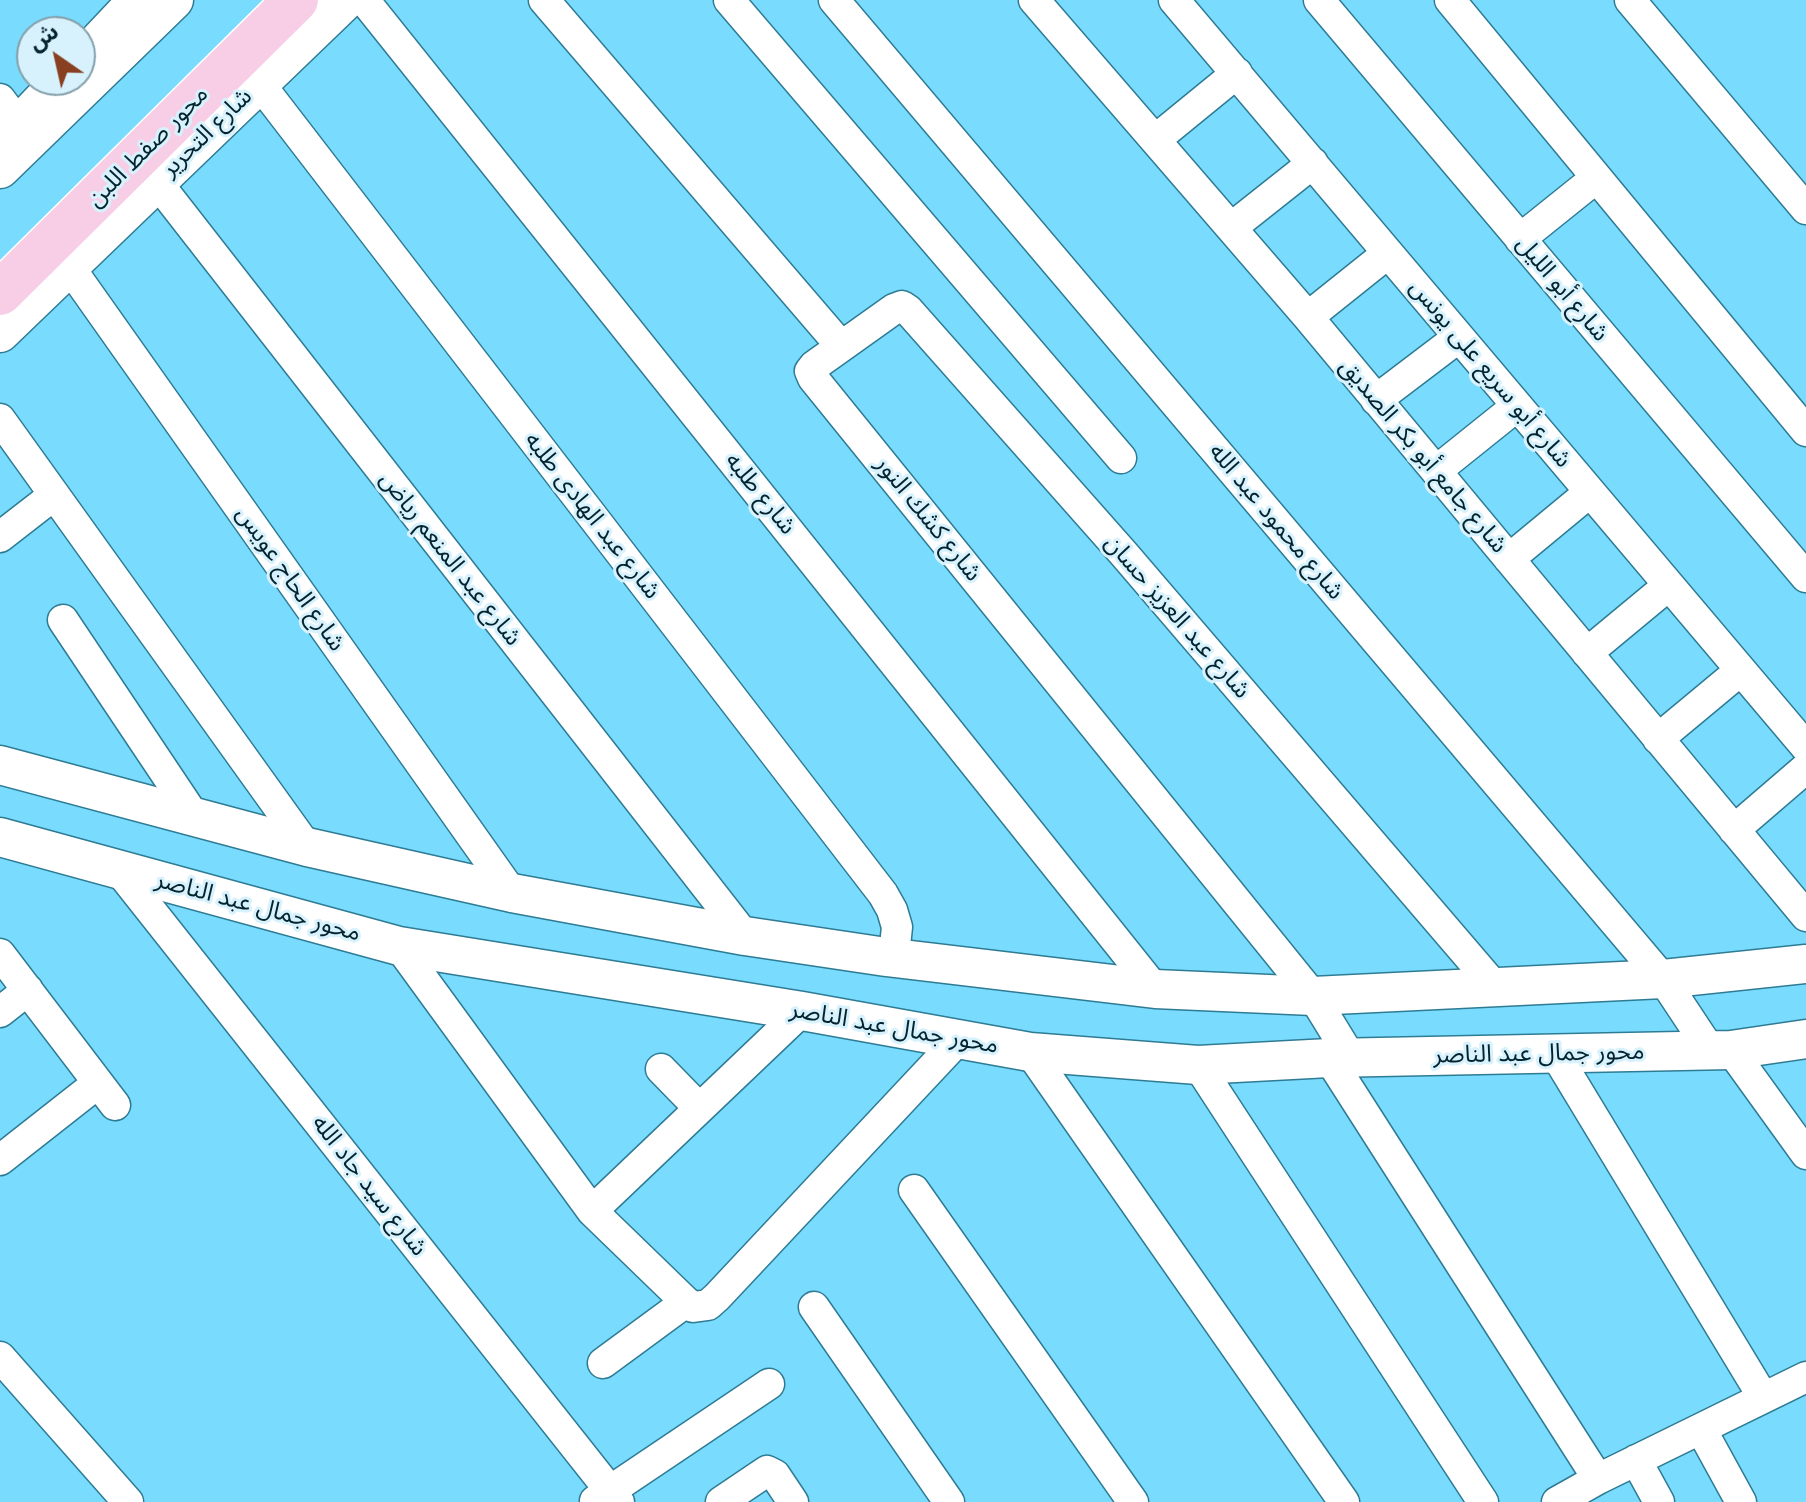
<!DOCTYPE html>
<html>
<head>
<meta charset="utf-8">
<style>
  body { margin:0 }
  #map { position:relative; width:1806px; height:1502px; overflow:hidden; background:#79dcfe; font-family:Helvetica,"Noto Sans Arabic",sans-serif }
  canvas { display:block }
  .north { position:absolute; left:16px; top:16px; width:80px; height:80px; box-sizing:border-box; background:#d8f2fd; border:2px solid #83a0ab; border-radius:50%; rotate:326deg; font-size:22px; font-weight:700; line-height:32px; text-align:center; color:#03242f }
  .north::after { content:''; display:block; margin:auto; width:28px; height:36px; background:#884020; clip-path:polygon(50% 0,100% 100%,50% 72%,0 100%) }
</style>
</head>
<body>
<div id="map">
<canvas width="1806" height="1502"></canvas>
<div class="north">ش</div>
</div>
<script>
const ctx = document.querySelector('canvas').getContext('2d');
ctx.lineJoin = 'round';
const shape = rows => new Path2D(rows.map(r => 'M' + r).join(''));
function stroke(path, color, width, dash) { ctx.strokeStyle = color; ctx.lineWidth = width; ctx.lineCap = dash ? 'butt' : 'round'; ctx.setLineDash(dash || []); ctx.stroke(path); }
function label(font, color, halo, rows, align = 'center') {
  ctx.font = font + ' Helvetica,"Noto Sans Arabic",sans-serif'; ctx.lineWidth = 6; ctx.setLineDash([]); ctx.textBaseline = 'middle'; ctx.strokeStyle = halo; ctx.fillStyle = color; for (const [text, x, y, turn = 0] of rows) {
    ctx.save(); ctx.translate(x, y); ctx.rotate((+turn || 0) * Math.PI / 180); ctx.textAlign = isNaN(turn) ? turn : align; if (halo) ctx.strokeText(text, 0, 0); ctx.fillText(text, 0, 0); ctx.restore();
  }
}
const minor = shape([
  [364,0,1155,989],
  [544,0,841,346],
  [729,0,1121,458],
  [834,0,1663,979,1710,1050],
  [1034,0,1308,317,1806,916],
  [1174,0,1806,747],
  [1319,0,1806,577],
  [1450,0,1806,431],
  [1630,0,1806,209],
  [80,55,132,0],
  [259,83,883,894,892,910,897,927,895,946,886,957],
  [0,99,17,122],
  [0,139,56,80],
  [1155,140,1237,73],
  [156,181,745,936],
  [1231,228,1313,163],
  [1520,239,1596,178],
  [68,265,512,893],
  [1308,317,1388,253],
  [1376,400,1459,337],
  [0,419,307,847],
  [1436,471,1517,406],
  [0,537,54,495],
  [1509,559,1590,492],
  [63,620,194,816],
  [1587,653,1669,585],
  [1658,739,1741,670],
  [1734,830,1806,768],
  [118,869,619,1502],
  [399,946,592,1211,686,1302,693,1307,708,1305,717,1297,959,1039],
  [0,954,115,1105],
  [0,1012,28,990],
  [1731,1050,1806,1154],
  [1030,1052,1344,1502],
  [1556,1055,1763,1397],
  [1329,1058,1598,1479],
  [1351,1058,1313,996,813,378,810,371,814,366,894,309,902,306,908,310,1124,554,1495,987],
  [1198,1065,1483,1502],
  [661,1069,699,1108],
  [0,1160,98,1083],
  [914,1190,1133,1502],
  [592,1211,802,1011],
  [814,1307,949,1502],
  [0,1357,128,1502],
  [603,1363,686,1302],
  [1701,1429,1741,1502],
  [1636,1460,1659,1502],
  [595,1501,769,1384],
  [721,1502,767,1471,775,1475,793,1502],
  [1557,1502,1598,1479,1806,1377]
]);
const tertiary = shape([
  [0,169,174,0],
  [0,333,346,0],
  [0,765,307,847,512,893,745,936,886,957,1155,989,1313,996,1663,979,1806,964],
  [0,837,399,946,802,1011,1030,1052,1198,1065,1329,1058,1731,1050,1806,1039]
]);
const primary = shape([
  [0,293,296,0]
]);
const streetNames = [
  ["شارع التحرير",207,133,-44],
  ["محور صفط اللبن",148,147,-45],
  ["شارع أبو الليل",1562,289,50],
  ["شارع أبو سريع على يونس",1490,374,50],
  ["شارع جامع أبو بكر الصديق",1423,456,50],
  ["شارع طلبه",760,494,51],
  ["شارع عبد الهادى طلبه",592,516,52],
  ["شارع كشك النور",928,519,51],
  ["شارع محمود عبد الله",1276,522,50],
  ["شارع عبد المنعم رياض",450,559,52],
  ["شارع الحاج عويس",290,579,55],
  ["شارع عبد العزيز حسان",1177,617,49],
  ["محور جمال عبد الناصر",258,907,15],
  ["محور جمال عبد الناصر",894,1028,10],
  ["محور جمال عبد الناصر",1539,1054,-1],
  ["شارع سيد جاد الله",369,1186,52]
];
stroke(minor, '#2e7b94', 33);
stroke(tertiary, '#2e7b94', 41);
stroke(primary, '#fff', 47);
stroke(minor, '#fff', 30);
stroke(tertiary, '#fff', 38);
stroke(primary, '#f8cee7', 44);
label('24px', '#03242f', '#d8f2fd', streetNames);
</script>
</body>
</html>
